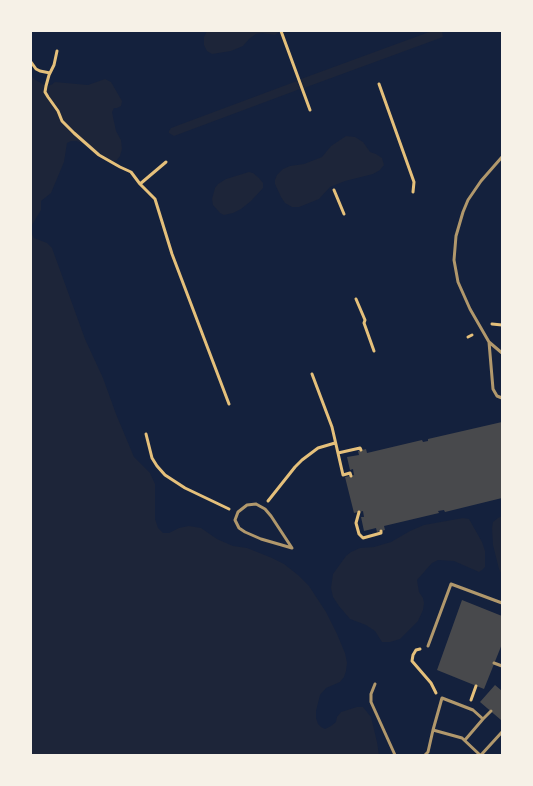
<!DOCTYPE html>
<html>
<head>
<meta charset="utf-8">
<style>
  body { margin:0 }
  #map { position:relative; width:533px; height:786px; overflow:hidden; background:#14213d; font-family:"IBM Plex Sans",sans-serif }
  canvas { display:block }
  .frame { position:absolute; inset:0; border:32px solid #f6f1e7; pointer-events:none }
</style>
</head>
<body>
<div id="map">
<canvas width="533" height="786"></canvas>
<div class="frame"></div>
</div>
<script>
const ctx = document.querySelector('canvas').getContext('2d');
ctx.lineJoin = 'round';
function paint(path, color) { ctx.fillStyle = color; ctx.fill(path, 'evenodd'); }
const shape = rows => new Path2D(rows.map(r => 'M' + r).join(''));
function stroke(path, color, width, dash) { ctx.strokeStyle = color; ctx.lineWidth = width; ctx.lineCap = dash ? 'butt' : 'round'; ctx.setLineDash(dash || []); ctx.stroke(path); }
const green = shape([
  [207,31,281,31,275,35,262,33,256,34,249,39,243,46,231,51,212,54,207,51,204,45,204,37],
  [432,31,442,31,443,37,304,88,301,79],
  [31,75,34,79,46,86,51,85,55,82,88,85,105,79,111,82,122,101,121,106,117,108,114,108,112,112,116,131,121,140,122,149,120,156,117,160,113,162,88,145,76,141,71,141,67,143,64,162,51,193,41,201,41,210,32,225,32,234,34,238,47,243,52,248,85,339,103,378,116,414,134,457,150,473,155,484,155,519,158,528,163,533,169,533,179,528,189,526,201,528,217,539,233,546,247,548,272,558,284,564,298,575,309,586,326,612,337,634,345,653,347,663,346,671,344,677,340,682,326,688,320,695,316,711,316,718,318,724,321,727,325,729,331,726,336,722,337,717,341,712,357,707,363,707,371,717,377,742,379,755,31,755],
  [297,81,300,89,174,136,169,133,169,131,171,128],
  [346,136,355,137,363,142,370,152,376,154,382,158,384,165,380,170,373,174,345,181,330,187,319,199,299,207,292,207,285,203,281,197,275,184,275,180,277,175,283,169,290,166,304,164,322,157,331,146],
  [249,172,253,173,259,178,263,183,263,188,251,201,241,209,233,213,224,215,220,213,213,205,212,199,215,188,218,184,226,179],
  [502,516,502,575,499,569,493,545,492,528,493,522,498,518],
  [463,518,469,519,482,542,485,551,485,567,482,570,479,572,454,561,438,560,432,563,417,580,419,592,423,598,424,603,423,610,418,621,400,639,390,642,382,642,375,631,366,625,350,619,339,606,333,597,331,588,333,574,346,556,351,552,360,548,374,547,391,542,410,531,424,525]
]);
const building = shape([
  [502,422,502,498,445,512,444,510,438,511,439,513,384,526,385,530,377,532,376,528,364,531,361,517,364,517,363,511,354,513,345,477,354,475,353,469,350,470,347,457,359,455,358,451,366,449,367,453,422,440,423,442,428,441,428,439],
  [462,600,502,616,502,644,484,689,437,670],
  [495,685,502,691,501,720,480,702]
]);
const path = shape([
  [281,31,310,110],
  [57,51,54,65,49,75,46,86,45,92,48,97,58,111,62,121,74,133,99,155,120,167,131,172,140,184,155,199,172,254,229,404],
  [31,62,36,69,40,71,50,73],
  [379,84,414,182,413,192],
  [140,184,166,162],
  [334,190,344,214],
  [356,299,365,320,364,323,374,351],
  [492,324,502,325],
  [468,337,472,335],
  [312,374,332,427,343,475,350,473,351,476],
  [146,434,152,458,157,466,165,475,185,488,229,509],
  [338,453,360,448,361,450],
  [268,501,295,467,302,460,318,448,335,443],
  [359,512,356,523,359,534,363,538,381,533,381,531],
  [420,649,416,650,413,655,412,661,431,683,436,693],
  [471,700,476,686]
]);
const service = shape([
  [502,157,481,181,468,200,463,212,456,236,454,260,458,282,470,309,489,342,502,353],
  [489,342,493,389,497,396,502,398],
  [256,504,265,509,271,516,292,548,261,539,245,532,239,528,235,520,238,512,247,505,256,504],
  [428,646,451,584,502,603],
  [494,663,502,666],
  [375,684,371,694,371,702,395,755],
  [483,719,491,711],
  [465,740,483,719,473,710,442,698,433,730,462,738,480,755],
  [425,755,428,752,433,730],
  [481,755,502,732]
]);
paint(green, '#1d2539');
paint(building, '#48494c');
stroke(path, '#e5c07b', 3);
stroke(service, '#b1986c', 3);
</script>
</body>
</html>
